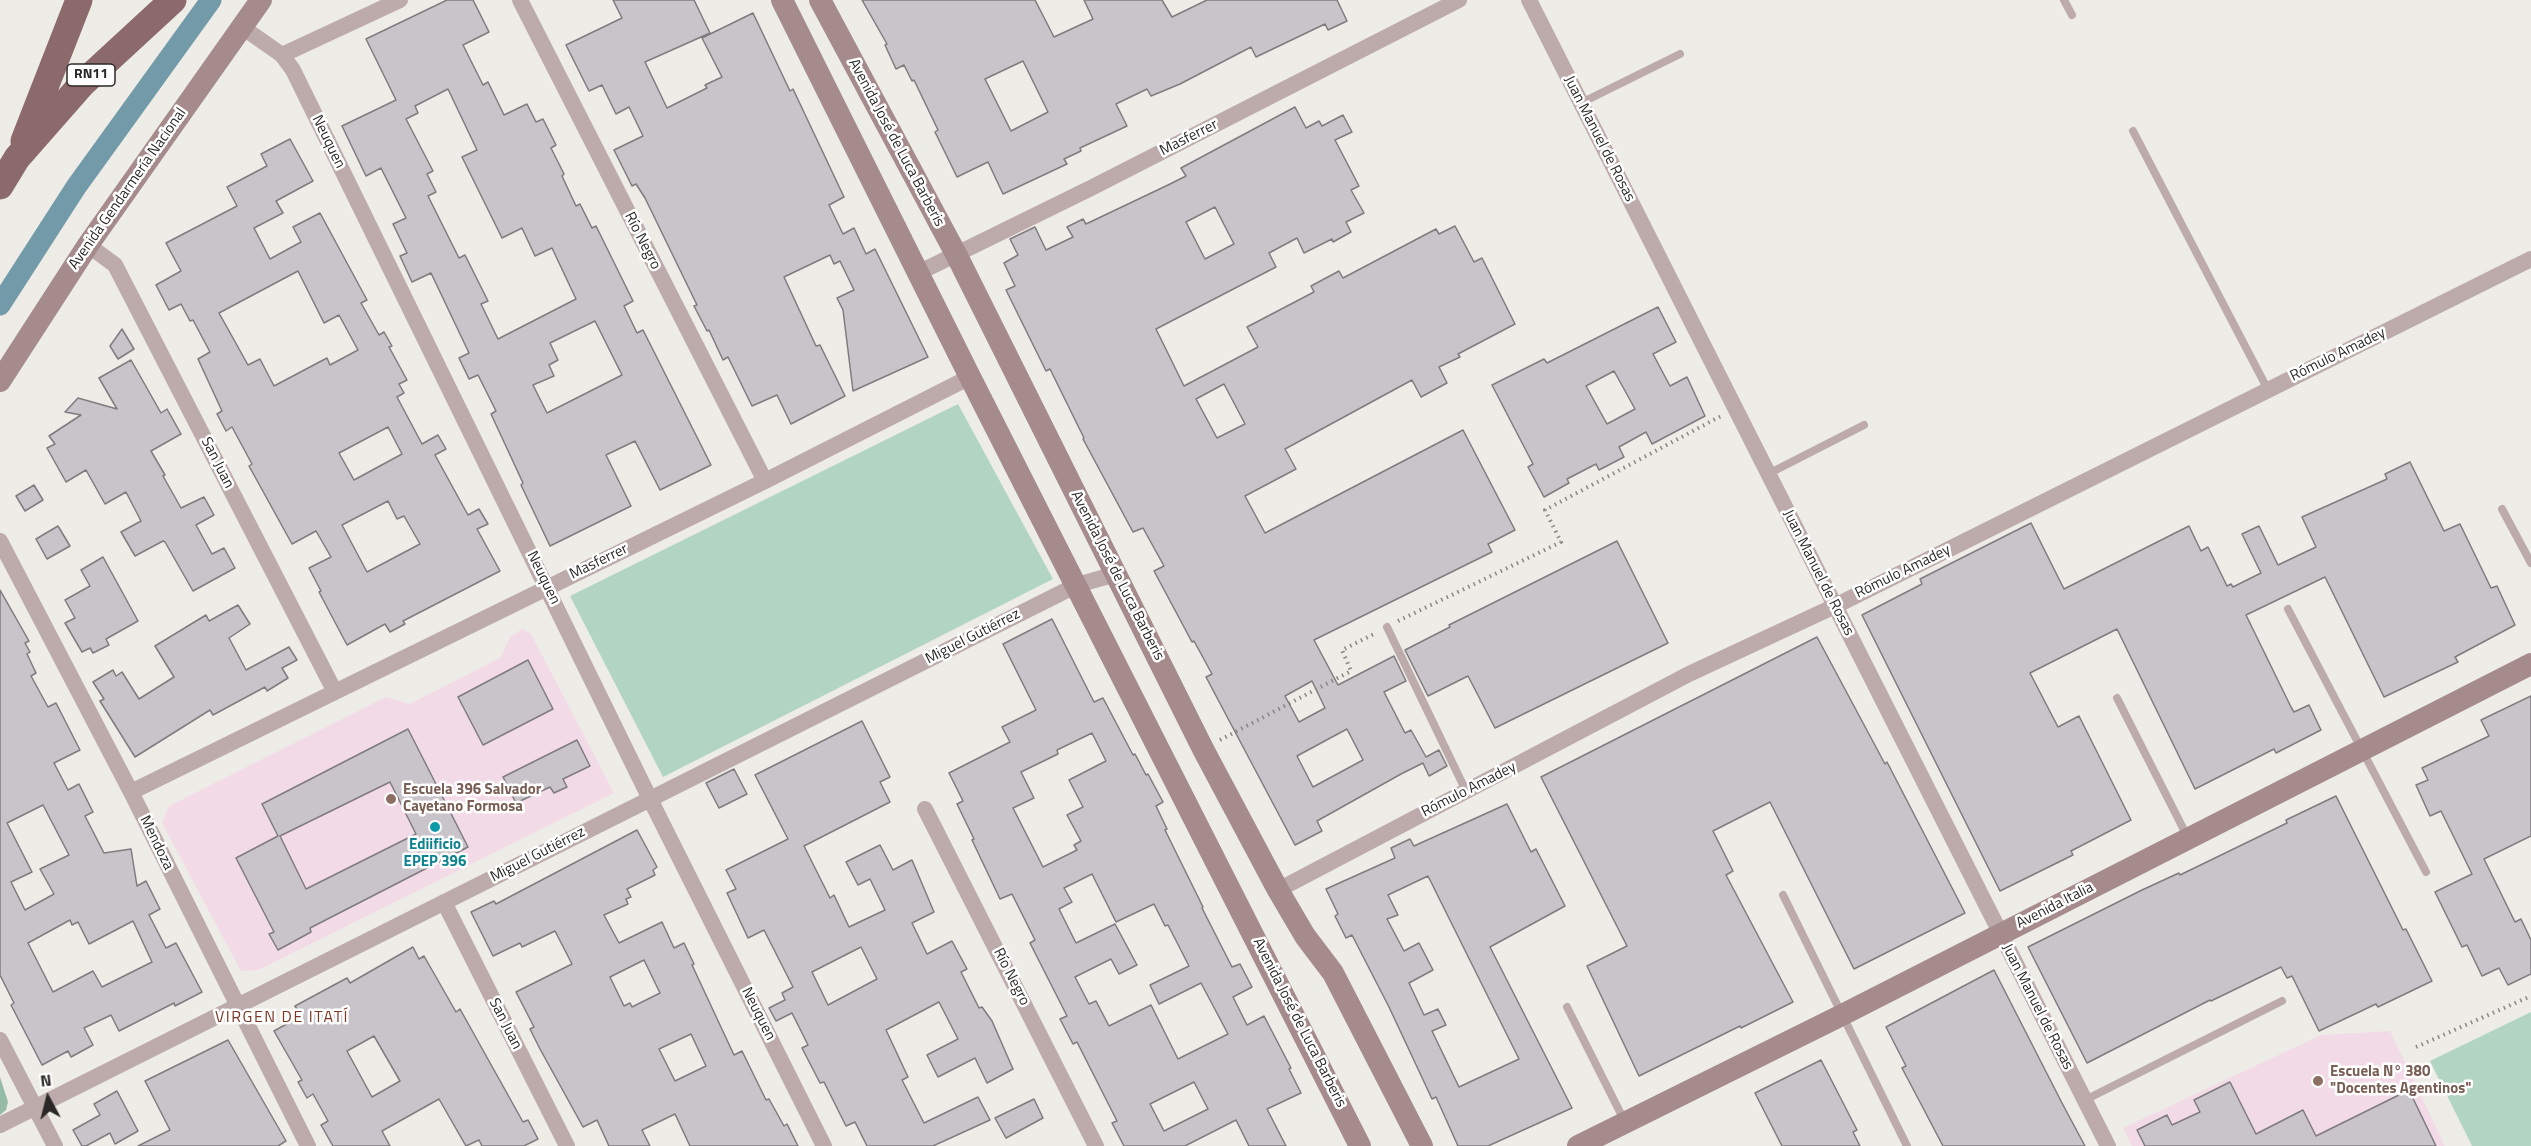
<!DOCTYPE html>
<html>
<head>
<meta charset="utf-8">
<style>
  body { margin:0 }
  #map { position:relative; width:2531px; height:1146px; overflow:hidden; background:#eeece6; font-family:"Titillium Web",sans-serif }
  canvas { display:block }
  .north { position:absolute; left:18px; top:1068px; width:60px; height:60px; -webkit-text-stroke:4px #fff; paint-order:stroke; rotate:353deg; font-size:16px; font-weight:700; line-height:24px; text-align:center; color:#2a2927 }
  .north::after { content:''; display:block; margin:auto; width:21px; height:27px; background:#2a2927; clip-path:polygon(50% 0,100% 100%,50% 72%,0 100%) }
</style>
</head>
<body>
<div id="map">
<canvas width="2531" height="1146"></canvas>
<div class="north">N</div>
</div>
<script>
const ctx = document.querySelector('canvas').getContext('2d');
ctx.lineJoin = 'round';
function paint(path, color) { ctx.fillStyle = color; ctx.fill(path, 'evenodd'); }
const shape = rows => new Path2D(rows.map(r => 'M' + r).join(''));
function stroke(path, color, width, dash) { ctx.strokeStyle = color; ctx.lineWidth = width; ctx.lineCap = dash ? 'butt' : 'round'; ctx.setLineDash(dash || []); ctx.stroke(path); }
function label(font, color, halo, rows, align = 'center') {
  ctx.font = font + ' "Titillium Web",sans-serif'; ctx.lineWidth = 5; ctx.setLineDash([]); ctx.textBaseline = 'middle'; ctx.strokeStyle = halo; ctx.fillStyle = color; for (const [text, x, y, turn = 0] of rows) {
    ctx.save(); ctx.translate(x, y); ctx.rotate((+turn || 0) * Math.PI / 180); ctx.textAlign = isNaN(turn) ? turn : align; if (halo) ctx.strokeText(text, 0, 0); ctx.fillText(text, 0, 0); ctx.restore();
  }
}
const education = shape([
  [522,629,531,634,614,793,258,970,241,971,162,823,169,806,386,697,410,704,500,658,510,637],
  [2390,1031,2445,1146,2132,1146,2123,1128,2321,1035]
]);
const green = shape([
  [958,404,1053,579,663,777,570,596],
  [2531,1012,2531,1146,2472,1146,2430,1061]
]);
const forest = shape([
  [0,1077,8,1102,6,1110,0,1115]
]);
const canal = shape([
  [0,305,76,187,211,0]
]);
const building = shape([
  [447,0,473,0,489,32,463,45,483,85,488,82,504,115,527,104,536,122,543,119,556,145,551,148,564,174,562,176,576,206,580,204,592,228,596,226,633,301,624,306,637,333,643,330,711,465,660,490,635,441,606,455,631,506,550,546,521,485,523,483,491,414,496,411,478,375,469,379,459,358,469,353,431,273,412,282,400,256,407,253,393,224,406,218,381,168,366,176,342,126,396,100,366,39,447,0],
  [448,89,477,150,462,157,502,238,522,228,535,256,552,248,576,299,498,339,481,304,488,301,465,255,459,258,428,196,436,192,427,174,433,171,406,119,418,113,415,106,448,89],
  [595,321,622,375,547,413,533,385,554,376,549,365,558,360,550,343,595,321],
  [613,0,694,0,710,33,645,62,667,108,707,88,705,85,722,77,702,38,753,13,790,91,793,89,844,197,829,205,843,234,854,228,866,254,875,249,928,357,853,391,843,310,837,298,854,290,840,261,834,264,830,255,784,277,816,346,820,345,845,396,791,424,777,395,752,406,728,357,723,360,709,330,707,331,694,306,697,305,645,198,636,184,632,186,614,150,643,136,629,107,616,114,602,85,589,91,566,45,622,18,613,0],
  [862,0,1035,0,1054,37,1093,19,1084,0,1162,0,1172,17,1207,0,1337,0,1347,21,1328,30,1325,24,1256,57,1251,47,1180,84,1151,96,1147,89,1116,104,1127,126,1080,148,1081,151,1064,159,1067,164,1003,194,988,162,957,177,935,132,938,130,914,80,912,81,904,65,896,69,885,45,887,44,862,0],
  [1023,61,1048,112,1011,131,985,79,1023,61],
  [1295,107,1306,128,1319,121,1322,126,1343,115,1352,132,1335,140,1359,186,1351,190,1364,213,1346,222,1351,232,1333,242,1332,239,1304,253,1297,238,1269,253,1276,267,1156,329,1184,386,1258,347,1247,327,1314,292,1311,286,1339,271,1343,278,1436,229,1439,234,1455,226,1474,262,1482,258,1515,324,1458,354,1460,357,1439,367,1447,383,1421,397,1412,380,1285,449,1296,469,1245,496,1265,533,1463,430,1515,530,1488,544,1492,552,1314,640,1338,685,1394,656,1406,681,1384,692,1405,733,1411,730,1426,757,1439,750,1447,766,1429,776,1423,763,1401,774,1317,821,1322,831,1295,845,1206,677,1212,674,1194,641,1192,642,1154,571,1164,566,1143,528,1133,532,1083,439,1084,438,1050,369,1046,371,1006,290,1015,286,1004,263,1018,255,1010,239,1035,227,1046,250,1073,237,1067,227,1083,219,1086,224,1168,185,1186,176,1181,168,1295,107],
  [1215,207,1234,244,1205,259,1186,222,1215,207],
  [1224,384,1245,424,1217,438,1196,399,1224,384],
  [1312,681,1325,708,1299,722,1285,696,1312,681],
  [1347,729,1363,760,1313,787,1297,756,1347,729],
  [290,139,313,181,276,201,283,213,254,228,270,259,301,242,293,227,320,213,367,300,361,303,379,335,384,332,392,346,389,347,407,380,399,384,404,393,397,397,422,444,438,435,446,449,435,455,468,515,479,509,488,524,477,529,500,571,403,621,405,624,390,632,385,624,347,645,319,592,321,591,309,568,331,557,316,531,292,544,249,466,252,464,232,427,226,431,217,414,222,411,198,359,210,352,193,320,190,321,181,304,169,310,156,285,181,271,166,243,237,206,227,187,267,166,261,154,290,139],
  [298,271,324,323,339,315,358,350,330,365,327,358,274,386,260,359,248,365,219,313,298,271],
  [388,427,402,454,354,480,339,453,388,427],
  [388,501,397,519,404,516,420,544,367,572,342,525,388,501],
  [1658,307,1676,342,1653,354,1670,386,1687,377,1705,416,1652,444,1646,432,1619,447,1624,457,1599,470,1596,464,1567,479,1569,483,1544,497,1528,467,1533,464,1492,385,1544,359,1547,363,1658,307],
  [1614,371,1635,409,1607,424,1586,386,1614,371],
  [122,329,134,349,118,359,110,346,122,329],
  [131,360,161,413,167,409,181,434,151,451,165,475,163,476,181,508,204,497,214,515,196,525,212,554,224,548,235,568,193,591,165,542,163,541,135,556,121,532,141,521,126,492,105,504,86,470,66,482,47,448,55,444,49,436,81,415,65,412,78,398,117,409,99,378,131,360],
  [2410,462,2444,531,2460,524,2491,588,2497,586,2515,625,2455,657,2458,662,2384,697,2325,577,2246,615,2291,707,2294,712,2309,705,2321,730,2276,753,2274,749,2195,789,2117,629,2030,673,2058,727,2079,716,2131,820,2071,851,2073,855,2000,891,1862,615,1922,584,1920,579,2031,523,2064,589,2189,526,2201,551,2208,547,2227,586,2231,584,2233,587,2261,573,2242,534,2259,526,2278,565,2316,547,2302,517,2387,479,2385,474,2410,462],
  [34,485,43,500,25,511,16,496,34,485],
  [58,526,70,546,47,559,36,539,58,526],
  [1617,541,1668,643,1495,728,1468,676,1428,696,1405,650,1450,627,1449,625,1617,541],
  [103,557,138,621,106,639,109,645,93,653,90,648,82,652,65,623,75,618,65,600,90,586,81,570,103,557],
  [0,590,29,641,25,643,30,652,27,654,36,673,31,676,48,707,56,703,80,750,54,763,68,790,79,784,93,812,85,816,104,853,131,849,137,886,146,881,160,909,149,915,166,948,176,943,202,992,175,1006,174,1003,119,1031,111,1015,84,1028,93,1045,71,1057,68,1051,42,1065,11,1005,14,1003,0,975,0,590],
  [43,805,69,855,40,869,54,894,25,910,11,882,32,872,7,823,43,805],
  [70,920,72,925,78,922,89,944,133,921,152,962,102,987,93,971,53,992,28,943,70,920],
  [238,605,250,624,229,638,246,670,289,647,297,660,282,668,288,678,267,691,265,687,213,715,210,710,135,757,100,701,104,699,93,682,113,670,116,676,122,672,139,699,174,677,155,646,206,615,209,621,238,605],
  [1052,619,1094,702,1103,698,1133,755,1135,754,1146,775,1148,774,1163,802,1156,806,1167,829,1165,830,1203,907,1202,908,1232,967,1240,964,1252,987,1233,997,1247,1025,1264,1016,1291,1068,1289,1069,1301,1093,1267,1109,1286,1146,1249,1146,1236,1120,1185,1146,1124,1146,1112,1123,1117,1121,1077,1042,1073,1044,1060,1019,1067,1016,1030,943,1035,940,1012,894,1000,899,972,840,974,839,957,804,963,801,949,773,1010,742,1002,727,1036,710,1003,644,1052,619],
  [1092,733,1106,761,1069,780,1083,807,1067,815,1081,841,1074,845,1077,850,1043,867,1013,808,1034,798,1021,772,1058,754,1057,750,1092,733],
  [1092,874,1116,922,1154,904,1165,926,1168,925,1189,966,1150,985,1159,1004,1201,983,1228,1034,1178,1059,1151,1005,1109,1026,1096,1001,1089,1004,1075,977,1111,959,1119,974,1137,965,1115,924,1076,943,1059,909,1072,902,1064,888,1092,874],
  [1194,1082,1208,1109,1164,1131,1150,1104,1194,1082],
  [1817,637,1885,764,1887,762,1965,913,1854,969,1770,802,1713,831,1733,871,1726,875,1793,1002,1741,1028,1740,1026,1639,1076,1587,966,1627,946,1541,777,1817,637],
  [528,660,553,709,483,745,458,697,528,660],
  [2531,696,2531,836,2484,859,2515,922,2521,919,2531,940,2531,974,2508,985,2499,968,2482,976,2467,945,2462,947,2435,892,2472,874,2441,811,2430,816,2416,785,2428,780,2422,768,2489,736,2481,720,2531,696],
  [862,721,890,777,880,782,890,802,804,846,830,898,834,895,849,927,885,910,870,879,858,885,846,862,880,845,893,870,912,860,934,912,912,923,927,954,952,941,967,969,961,972,979,1008,982,1007,992,1021,1013,1069,987,1083,975,1058,938,1077,927,1055,958,1039,939,1002,886,1030,908,1077,902,1080,924,1123,978,1097,990,1120,933,1146,867,1146,855,1122,846,1126,824,1082,820,1083,802,1048,808,1045,792,1013,776,1021,769,1008,785,1000,782,993,793,987,764,930,748,938,727,893,736,889,726,870,788,839,755,775,862,721],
  [861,947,877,979,828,1005,812,972,861,947],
  [408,729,468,847,310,928,311,932,278,950,269,934,274,932,236,858,278,836,262,804,408,729],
  [390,782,416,834,306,889,280,836,390,782],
  [577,740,590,766,563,779,567,787,554,793,550,787,516,803,503,777,577,740],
  [734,769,747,794,719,808,706,783,734,769],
  [2336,796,2403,930,2406,929,2432,981,2378,1007,2376,1004,2319,1031,2292,976,2287,978,2281,967,2211,1001,2210,1000,2087,1063,2028,947,2142,890,2179,873,2180,875,2287,823,2286,820,2336,796],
  [1507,804,1531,852,1536,849,1565,906,1490,947,1572,1108,1488,1146,1458,1146,1436,1097,1432,1099,1389,1007,1352,935,1346,938,1335,916,1338,914,1326,889,1395,858,1391,848,1410,839,1414,846,1507,804],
  [1428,876,1519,1059,1459,1087,1432,1031,1446,1025,1438,1009,1424,1015,1409,983,1433,970,1419,943,1404,951,1387,919,1398,915,1388,895,1428,876],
  [637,830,657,867,653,870,655,875,627,889,631,897,626,899,628,904,604,915,619,943,662,922,674,948,684,943,694,964,692,965,734,1055,742,1051,766,1100,769,1099,784,1126,787,1124,798,1146,690,1146,675,1114,642,1130,650,1146,609,1146,597,1120,583,1127,540,1049,530,1029,534,1027,516,992,572,964,555,931,522,947,520,943,493,956,471,912,494,901,496,904,637,830],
  [644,960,660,993,632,1007,630,1003,624,1006,610,977,644,960],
  [691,1034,706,1066,675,1081,659,1049,691,1034],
  [413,947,419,959,424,956,456,1012,460,1009,523,1122,528,1120,538,1139,524,1146,482,1146,479,1140,466,1146,439,1099,382,1131,390,1146,333,1146,321,1125,328,1121,313,1094,307,1098,298,1082,302,1080,274,1031,301,1016,295,1006,347,978,350,983,413,947],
  [374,1036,400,1081,372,1097,347,1051,374,1036],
  [1994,970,2062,1103,2085,1146,1943,1146,1922,1106,1902,1068,1906,1066,1886,1027,1994,970],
  [228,1040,286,1141,278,1146,138,1146,170,1130,145,1081,228,1040],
  [1821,1060,1857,1130,1853,1132,1860,1146,1782,1146,1755,1093,1821,1060],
  [2230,1082,2256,1134,2303,1110,2316,1136,2409,1090,2436,1146,2145,1146,2137,1130,2167,1115,2172,1125,2200,1112,2194,1100,2230,1082],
  [117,1091,138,1131,115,1144,110,1133,86,1146,82,1146,73,1130,100,1115,94,1104,117,1091],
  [1034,1099,1043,1118,1006,1138,995,1118,1034,1099]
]);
const path = shape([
  [1398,621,1561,542,1545,510,1721,416],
  [1220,740,1351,671,1342,650,1376,633],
  [2416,1047,2531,996]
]);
const service = shape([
  [2064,0,2072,15],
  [1581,103,1680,54],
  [2133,131,2268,390],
  [1768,474,1864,425],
  [2502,509,2531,563],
  [2288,609,2426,872],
  [1387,627,1466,791],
  [2117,698,2188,838],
  [1783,895,1907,1146],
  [1567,1007,1625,1122],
  [2085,1100,2282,1001]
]);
const minor = shape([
  [520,0,765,481],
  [1529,0,2108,1146],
  [242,27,282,55,293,70,650,799,824,1146],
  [282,55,400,0],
  [88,245,115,265,335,692],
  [918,273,1091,188,1459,0],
  [0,541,131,792,308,1146],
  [131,792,765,481,970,377],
  [925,809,1096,1146],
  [1278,890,1689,674,1835,606,2531,259],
  [444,902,567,1146],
  [0,1040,55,1146],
  [0,1125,1077,585,1116,574]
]);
const secondary = shape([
  [782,0,970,377,1360,1146],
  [820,0,956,254,1203,749,1278,890,1305,936,1333,973,1422,1146],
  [0,381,88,245,261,0],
  [1578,1146,1842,1015,2531,664]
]);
const trunk = shape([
  [24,141,79,0],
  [0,186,17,158,82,84,173,0]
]);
const markers = [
  [391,799,6,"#8d6e63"],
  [435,827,6,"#0f9aa8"],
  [2318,1081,6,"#8d6e63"]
];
const shields = [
  [91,75,48]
];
const shieldNames = [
  ["RN11",91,75]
];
const streetNames = [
  ["Masferrer",1189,138,-27],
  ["Juan Manuel de Rosas",1599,139,63],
  ["Neuquen",328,142,64],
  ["Avenida José de Luca Barberis",896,143,62],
  ["Avenida Gendarmería Nacional",128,189,-55],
  ["Río Negro",642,241,63],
  ["Rómulo Amadey",2338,355,-26],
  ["San Juan",217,463,63],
  ["Masferrer",599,562,-26],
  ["Rómulo Amadey",1903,572,-26],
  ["Juan Manuel de Rosas",1818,573,63],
  ["Avenida José de Luca Barberis",1117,576,63],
  ["Neuquen",543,578,64],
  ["Miguel Gutiérrez",973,637,-27],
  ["Rómulo Amadey",1469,790,-27],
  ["Mendoza",156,843,64],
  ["Miguel Gutiérrez",538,855,-27],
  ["Avenida Italia",2055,906,-27],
  ["Río Negro",1011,977,63],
  ["Juan Manuel de Rosas",2037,1007,63],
  ["Neuquen",758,1014,63],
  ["Avenida José de Luca Barberis",1299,1023,63],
  ["San Juan",505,1024,63]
];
const educationNames = [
  ["Escuela 396 Salvador",403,790],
  ["Cayetano Formosa",403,807],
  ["Escuela N° 380",2330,1072],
  ["\"Docentes Agentinos\"",2330,1089]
];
const cultureNames = [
  ["Ediificio",435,845],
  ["EPEP 396",435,862]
];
const neighbourhoodNames = [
  ["VIRGEN DE ITATÍ",282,1018]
];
paint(education, '#f2dbe7');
paint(green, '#b1d5c2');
paint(forest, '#95bba7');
stroke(canal, '#729aa8', 21);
paint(building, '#c9c4ca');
stroke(building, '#7f7b7f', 1.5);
stroke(path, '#898783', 4, [1.5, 4.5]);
stroke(service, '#bdabab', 8);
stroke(minor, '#bdabab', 16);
stroke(secondary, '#a68b8c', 22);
stroke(trunk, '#8c6a6c', 27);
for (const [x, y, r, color] of markers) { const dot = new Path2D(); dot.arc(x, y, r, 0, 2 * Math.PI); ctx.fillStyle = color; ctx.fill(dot); stroke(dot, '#fff', 2); }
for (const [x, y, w] of shields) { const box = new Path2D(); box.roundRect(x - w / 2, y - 11, w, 22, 4.5); ctx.fillStyle = '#fff'; ctx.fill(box); stroke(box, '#2a2927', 1.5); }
label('bold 14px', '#2a2927', null, shieldNames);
label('15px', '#2a2927', '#fff', streetNames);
label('bold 15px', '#785e54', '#fff', educationNames, 'left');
label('bold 15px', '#0d838f', '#fff', cultureNames);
ctx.letterSpacing = '1.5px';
label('16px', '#7c3825', '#fff', neighbourhoodNames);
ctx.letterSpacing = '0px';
</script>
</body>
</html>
